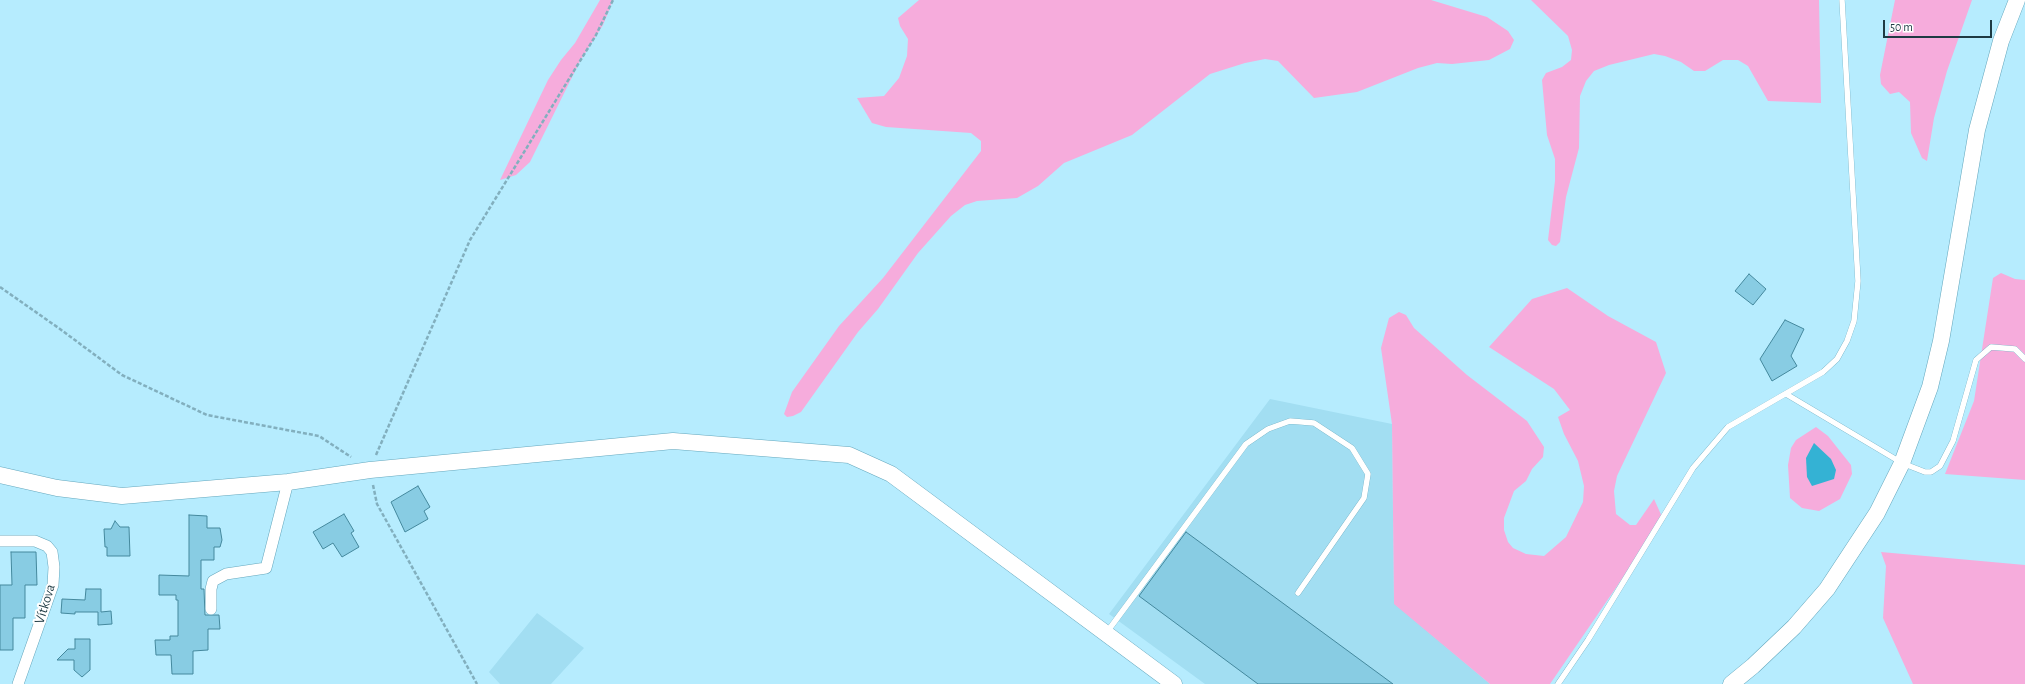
<!DOCTYPE html>
<html>
<head>
<meta charset="utf-8">
<style>
  body { margin:0 }
  #map { position:relative; width:2025px; height:684px; overflow:hidden; background:#b6ecfe; font-family:"Alegreya Sans",sans-serif }
  canvas { display:block }
  .scale { position:absolute; left:1883px; top:20px; width:109px; height:18px; box-sizing:border-box; border:2px solid #1e3a43; border-top:0; padding-left:5px; font-size:12px; line-height:14px; white-space:nowrap; color:#1e3a43; -webkit-text-stroke:3px #fff; paint-order:stroke }
</style>
</head>
<body>
<div id="map">
<canvas width="2025" height="684"></canvas>
<div class="scale">50 m</div>
</div>
<script>
const ctx = document.querySelector('canvas').getContext('2d');
ctx.lineJoin = 'round';
function paint(path, color) { ctx.fillStyle = color; ctx.fill(path, 'evenodd'); }
const shape = rows => new Path2D(rows.map(r => 'M' + r).join(''));
function stroke(path, color, width, dash) { ctx.strokeStyle = color; ctx.lineWidth = width; ctx.lineCap = dash ? 'butt' : 'round'; ctx.setLineDash(dash || []); ctx.stroke(path); }
function label(font, color, halo, rows, align = 'center') {
  ctx.font = font + ' "Alegreya Sans",sans-serif'; ctx.lineWidth = 4; ctx.setLineDash([]); ctx.textBaseline = 'middle'; ctx.strokeStyle = halo; ctx.fillStyle = color; for (const [text, x, y, turn = 0] of rows) {
    ctx.save(); ctx.translate(x, y); ctx.rotate((+turn || 0) * Math.PI / 180); ctx.textAlign = isNaN(turn) ? turn : align; if (halo) ctx.strokeText(text, 0, 0); ctx.fillText(text, 0, 0); ctx.restore();
  }
}
const built = shape([
  [1270,399,1392,424,1394,603,1490,684,1205,684,1109,614],
  [537,613,584,648,551,684,500,684,489,672]
]);
const green = shape([
  [600,0,613,0,603,25,580,61,530,162,516,175,500,180,548,80,561,60,575,43],
  [919,0,1431,0,1487,17,1508,31,1514,40,1510,49,1489,60,1452,64,1437,63,1418,68,1357,92,1314,98,1278,61,1265,59,1245,63,1210,74,1132,135,1064,163,1038,186,1017,198,977,201,965,205,951,216,918,253,878,309,858,332,801,412,793,416,787,417,784,414,792,392,839,326,883,278,981,151,981,141,971,133,886,127,872,123,857,98,884,96,899,78,907,56,908,39,900,26,898,18],
  [1531,0,1819,0,1821,103,1768,101,1748,66,1738,60,1723,60,1705,71,1694,71,1681,62,1665,56,1654,54,1609,65,1594,71,1586,81,1580,96,1579,148,1566,197,1560,242,1556,246,1552,245,1548,240,1555,181,1555,159,1547,135,1542,80,1546,73,1562,67,1571,60,1572,50,1568,36],
  [1895,0,1972,0,1947,71,1934,118,1927,161,1922,158,1911,133,1910,102,1899,92,1890,94,1881,84,1880,75],
  [2001,273,2015,279,2025,280,2025,480,1945,474,1974,401,1993,278],
  [1567,288,1608,316,1656,342,1666,373,1617,476,1614,491,1616,514,1630,525,1636,525,1654,499,1663,519,1550,684,1490,684,1394,604,1392,424,1381,348,1389,318,1399,312,1406,315,1414,328,1467,375,1527,421,1544,447,1543,457,1532,469,1526,481,1514,491,1504,518,1504,530,1508,542,1513,548,1526,554,1544,556,1566,537,1583,502,1584,486,1578,461,1564,434,1558,417,1570,410,1554,389,1489,347,1532,299],
  [1816,427,1828,436,1851,465,1852,474,1840,499,1819,511,1802,508,1790,498,1788,465,1791,448,1796,440],
  [1881,552,2025,565,2025,684,1913,684,1883,618,1886,566]
]);
const water = shape([
  [1814,443,1831,459,1836,470,1834,479,1812,486,1807,477,1806,458]
]);
const building = shape([
  [1749,274,1766,289,1753,305,1735,291,1749,274],
  [1785,320,1804,329,1791,356,1797,366,1772,381,1760,359,1785,320],
  [418,486,430,507,424,511,428,519,405,532,391,502,418,486],
  [344,514,354,531,351,533,359,547,342,557,333,543,323,549,313,532,344,514],
  [189,515,207,516,207,528,220,528,222,540,220,547,214,547,214,560,201,560,201,589,204,589,205,615,219,615,220,629,208,629,208,650,193,651,193,674,172,674,171,655,156,655,155,640,170,640,170,636,178,636,178,600,176,600,176,595,159,595,159,575,189,576,189,515],
  [115,521,120,527,129,527,130,556,107,556,107,547,105,547,104,529,111,529,115,521],
  [1186,532,1393,684,1258,684,1139,596,1186,532],
  [11,552,36,552,37,585,25,585,25,618,13,618,13,650,0,650,0,585,12,585,11,552],
  [86,589,101,589,101,612,111,611,112,624,98,625,98,612,75,612,75,614,61,613,62,599,85,600,86,589],
  [75,639,90,639,90,670,82,677,74,670,74,660,57,660,68,649,75,649,75,639]
]);
const path = shape([
  [0,287,60,329,122,375,207,415,319,436,351,457],
  [376,455,470,240,596,35,613,0],
  [373,485,377,504,477,684]
]);
const lane = shape([
  [1786,394,1902,463,1925,472,1931,472,1940,466,1953,441,1976,360,1991,347,2015,349,2025,359],
  [1107,632,1246,444,1268,429,1290,421,1314,423,1352,448,1368,474,1364,498,1298,593],
  [1558,684,1588,640,1693,468,1728,427,1823,372,1837,359,1847,341,1854,321,1858,281,1842,0]
]);
const street = shape([
  [0,541,35,541,47,546,52,552,54,567,53,585,18,684],
  [211,609,211,589,213,581,226,574,266,568,288,482]
]);
const secondary = shape([
  [0,475,57,488,122,496,288,482,370,470,673,441,849,455,891,474,1174,684],
  [1731,684,1753,666,1794,627,1827,589,1877,513,1902,463,1930,387,1941,341,1977,130,2001,41,2017,0]
]);
const streetNames = [
  ["Vítkova",45,604,-73]
];
paint(built, '#a2def2');
paint(green, '#f6acdc');
paint(water, '#34b2d4');
paint(building, '#88cce3');
stroke(building, '#44889d', 1);
stroke(lane, '#64a7bd', 6);
stroke(street, '#64a7bd', 12);
stroke(secondary, '#64a7bd', 17);
stroke(path, '#82afbe', 2.5, [4, 2]);
stroke(lane, '#fff', 5.5);
stroke(street, '#fff', 11);
stroke(secondary, '#fff', 16);
label('14px', '#1e3a43', '#fff', streetNames);
</script>
</body>
</html>
